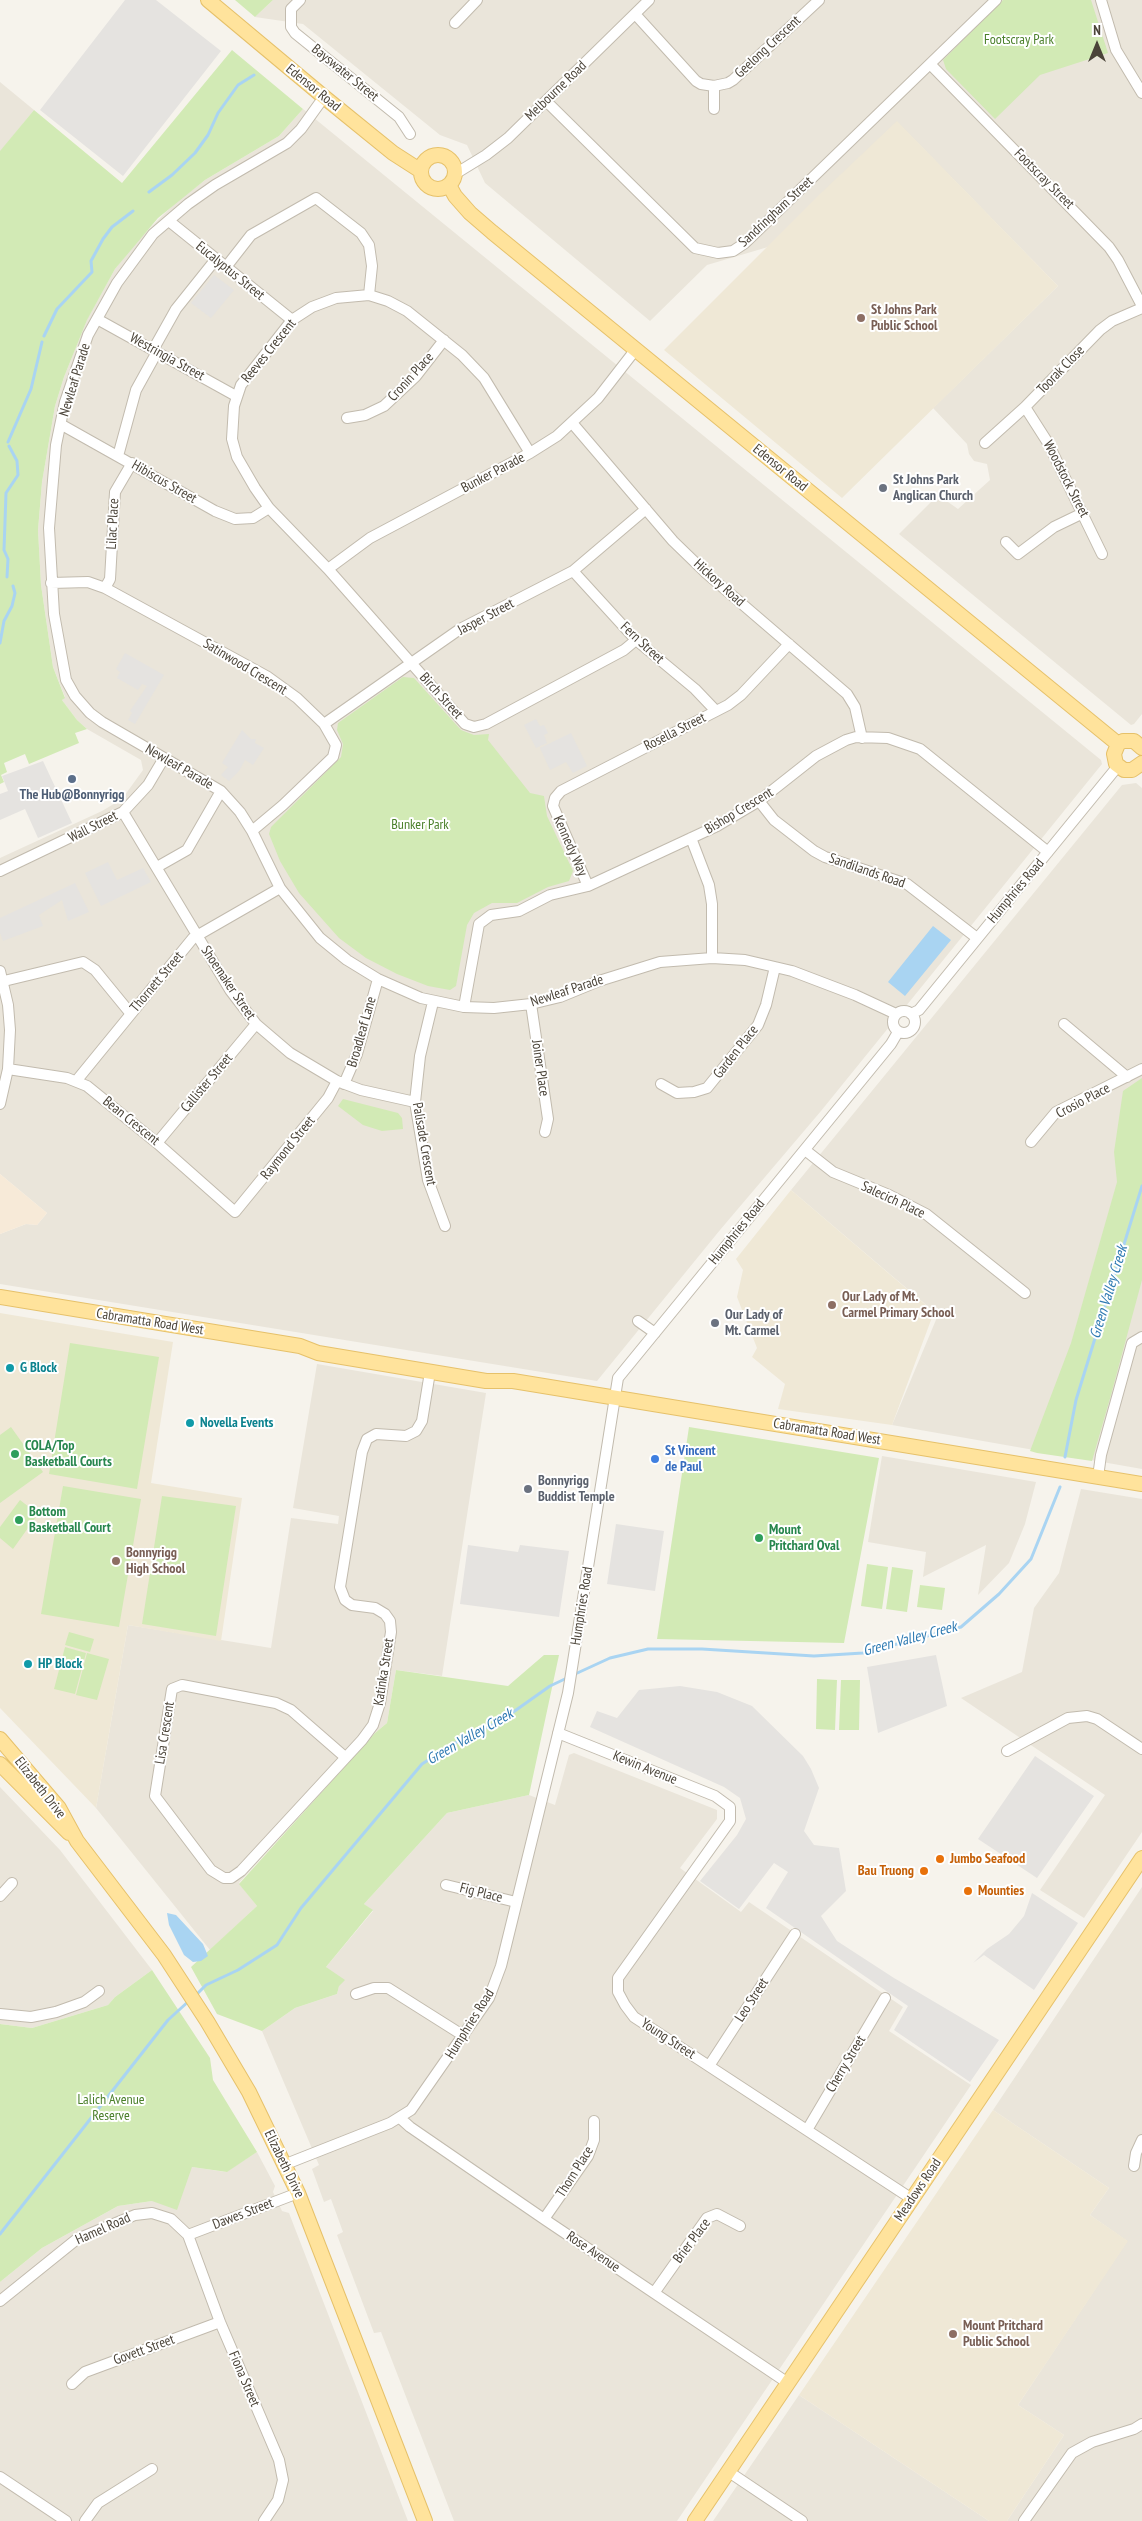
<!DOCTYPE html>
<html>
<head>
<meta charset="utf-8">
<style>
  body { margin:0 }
  #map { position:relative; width:1142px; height:2521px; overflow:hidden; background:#f6f3ec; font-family:"PT Sans Narrow",sans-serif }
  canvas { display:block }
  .north { position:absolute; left:1072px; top:20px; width:50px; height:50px; -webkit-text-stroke:4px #fff; paint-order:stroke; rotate:0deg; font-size:14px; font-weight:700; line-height:20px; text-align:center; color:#4b4439 }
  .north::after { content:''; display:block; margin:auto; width:18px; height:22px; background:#4b4439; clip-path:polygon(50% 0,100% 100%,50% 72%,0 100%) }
</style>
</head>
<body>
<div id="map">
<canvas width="1142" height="2521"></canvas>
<div class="north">N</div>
</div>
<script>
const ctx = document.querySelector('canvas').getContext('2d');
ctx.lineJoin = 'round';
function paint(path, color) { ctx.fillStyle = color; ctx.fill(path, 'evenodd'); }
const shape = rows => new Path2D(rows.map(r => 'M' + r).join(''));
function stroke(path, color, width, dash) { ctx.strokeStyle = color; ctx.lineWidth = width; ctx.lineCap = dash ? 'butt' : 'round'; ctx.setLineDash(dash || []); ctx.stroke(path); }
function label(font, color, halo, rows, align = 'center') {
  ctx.font = font + ' "PT Sans Narrow",sans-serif'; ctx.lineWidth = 4; ctx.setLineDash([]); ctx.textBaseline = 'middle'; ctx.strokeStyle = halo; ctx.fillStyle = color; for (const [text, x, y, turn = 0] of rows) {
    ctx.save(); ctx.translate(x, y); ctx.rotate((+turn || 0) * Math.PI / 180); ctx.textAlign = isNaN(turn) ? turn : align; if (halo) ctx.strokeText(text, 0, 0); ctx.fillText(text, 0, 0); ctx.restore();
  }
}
const residential = shape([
  [273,0,1142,0,1142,714,1134,724,1131,725,899,534,938,495,958,509,990,480,987,464,974,461,969,454,967,444,933,408,1058,286,897,122,768,247,707,265,650,321,485,183,467,145,440,135,303,24,255,17],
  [0,82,34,110,0,152],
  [303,109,1101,760,1102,764,821,1111,720,1230,597,1381,0,1284,0,1234,26,1224,37,1225,47,1213,0,1174,0,858,102,811,122,799,143,770,141,760,87,729,77,720,62,700,65,697,53,667,41,585,38,530,42,482,55,406,64,377,87,319,115,269,135,243,177,201,205,180,279,136],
  [1136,783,1142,788,1142,1469,892,1425,938,1315,791,1190,1122,785],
  [317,1364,486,1393,442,1676,396,1670,387,1723,375,1733,239,1883,257,1906,210,1950,96,1808,128,1625,271,1648,291,1518,338,1524,339,1516,293,1508],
  [882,1456,1036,1482,1025,1524,1009,1563,978,1595,986,1545,923,1577,926,1552,868,1542],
  [1081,1489,1142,1499,1142,1832,1084,1918,1040,1890,1105,1795,961,1698,1022,1672,1034,1608,1059,1573],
  [574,1753,717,1810,717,1819,680,1868,741,1912,749,1902,903,2007,889,2031,971,2085,677,2521,454,2521,381,2332,374,2333,337,2235,343,2232,331,2199,324,2202,312,2169,319,2165,262,2031,295,2008,337,1994,339,1986,326,1967,373,1911,364,1904,447,1813,529,1795,555,1805,569,1755],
  [0,1787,60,1850,152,1970,115,1997,108,2005,32,2028,0,2024],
  [1142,1887,1142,2521,1007,2521,1064,2435,1018,2405,1127,2241,1090,2215,1109,2188,993,2110],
  [257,2152,275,2186,273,2192,282,2211,289,2213,408,2521,0,2521,0,2282,42,2248,118,2206,152,2201,192,2167,226,2172],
  [799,2395,989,2521,713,2521]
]);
const commercial = shape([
  [0,1174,47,1213,37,1225,26,1224,0,1234]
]);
const education = shape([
  [897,121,1058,286,842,498,664,350,821,193],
  [791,1190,934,1312,892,1425,778,1409,785,1384,752,1357,757,1348,737,1297,743,1270,736,1259],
  [0,1313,173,1342,151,1483,242,1498,221,1641,128,1625,96,1808,0,1708],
  [993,2110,1109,2188,1090,2215,1128,2241,1018,2405,1064,2435,1007,2521,989,2521,799,2395]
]);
const green = shape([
  [235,0,273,0,255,17],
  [1003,0,1091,0,1108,53,1040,75,995,119,946,69,943,60],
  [232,50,303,109,279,136,205,180,158,218,115,269,87,320,64,377,55,406,42,482,38,530,41,585,53,667,65,698,62,700,77,720,87,729,75,733,79,743,29,764,25,754,4,763,7,772,1,775,4,782,0,784,0,151,34,110,122,183],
  [403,677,414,678,461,730,474,735,489,734,488,740,530,793,544,796,547,816,573,871,569,881,548,887,517,903,492,903,474,913,467,925,456,986,450,990,428,986,397,974,366,958,339,938,299,893,280,861,269,834,271,827,341,757,343,744,337,730,338,723],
  [1142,1078,1142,1280,1111,1395,1092,1461,1037,1453,1030,1451,1071,1343,1117,1182,1114,1152,1123,1091],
  [343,1099,398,1113,402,1118,403,1129,382,1131,363,1125,338,1106],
  [70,1343,159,1357,137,1489,49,1474],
  [11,1427,43,1472,0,1503,0,1435],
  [689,1427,879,1458,844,1643,657,1639],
  [63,1486,141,1499,119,1627,41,1614],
  [162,1496,236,1506,216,1636,142,1624],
  [20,1500,38,1514,13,1549,0,1538,0,1527],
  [867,1564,888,1567,882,1609,861,1606],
  [892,1567,913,1570,907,1612,886,1609],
  [920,1585,945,1588,942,1610,917,1607],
  [69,1632,94,1639,90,1652,65,1645],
  [65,1647,86,1653,75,1694,54,1689],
  [87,1653,109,1659,97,1700,76,1695],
  [544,1655,559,1655,529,1795,447,1813,364,1904,373,1910,326,1967,345,1980,339,1986,337,1994,295,2008,262,2031,217,2014,191,1967,257,1906,239,1884,375,1733,387,1723,396,1670,508,1686],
  [817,1679,837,1680,835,1730,816,1729],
  [841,1680,860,1680,859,1730,839,1730],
  [152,1970,210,2058,213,2080,257,2152,227,2172,192,2167,177,2210,152,2201,118,2206,42,2248,0,2282,0,2024,32,2028,108,2005,115,1997]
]);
const parking = shape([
  [125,0,156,0,221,51,123,176,40,110],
  [214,275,234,290,211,318,191,303],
  [125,653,164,675,135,724,128,720,132,713,130,711,147,686,142,684,138,690,117,678,120,672,116,669],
  [536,719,540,726,544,725,548,733,544,735,547,743,536,748,524,725],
  [242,730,251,739,256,739,255,743,264,748,253,765,245,760,239,771,229,781,221,775,228,767,222,763],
  [571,733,587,766,573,773,566,762,550,770,540,748],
  [43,761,72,823,38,838,25,809,0,820,0,794,8,791,2,776],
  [108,862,117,880,143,868,151,882,101,906,85,873],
  [75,883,89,912,68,921,62,900,39,915,43,926,3,941,0,933,0,918],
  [616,1524,664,1531,655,1591,607,1584],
  [468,1545,518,1552,520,1545,569,1551,559,1617,460,1604],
  [936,1655,947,1706,878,1733,867,1667],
  [680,1686,717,1692,752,1706,803,1756,811,1769,819,1788,804,1831,814,1845,839,1848,846,1891,821,1916,837,1941,894,1978,999,2040,970,2082,894,2030,908,2006,766,1908,788,1872,774,1863,739,1909,700,1881,737,1835,746,1819,740,1798,724,1787,590,1727,597,1711,617,1718,639,1690],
  [1035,1756,1094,1796,1037,1878,978,1839],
  [1032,1893,1078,1923,1034,1990,984,1955,973,1963,987,1949,1009,1934,1024,1916]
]);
const water = shape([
  [933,926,951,940,905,996,888,982],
  [167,1913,176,1915,203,1944,208,1956,201,1961,193,1962,184,1955,169,1925]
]);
const stream = shape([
  [149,192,172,175,195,153,208,135,218,113,238,85,254,75],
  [44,336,57,309,92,272,91,261,103,239,112,227,133,211],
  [8,442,31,389,42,342],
  [7,577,8,559,4,550,6,493,18,475,17,461,9,446],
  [0,643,4,621,12,606,15,593,13,586],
  [1065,1457,1076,1400,1142,1186],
  [573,1675,610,1658,648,1649,702,1649,814,1656,863,1653,961,1627,999,1594,1031,1559,1060,1487],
  [195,1996,206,1985,238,1970,277,1945,301,1908,422,1764,455,1743,502,1720,550,1686,567,1678],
  [0,2234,168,2020,190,2000]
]);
const minor = shape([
  [300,0,291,9,291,27,295,33,399,117,410,134],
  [1101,0,1116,50,1142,93],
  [635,14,696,81,701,84,714,86,728,83,733,80,819,0],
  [455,23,477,0],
  [930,64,1109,247,1118,260,1142,306],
  [714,86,714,109],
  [324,97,301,129,287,143,215,185,188,204,153,234,117,283,88,335,65,402,56,445,49,528,54,614,66,680,75,696,90,713,102,722,221,791,240,812,252,831,280,888,320,938,347,960,378,979,421,998,464,1007,494,1008,531,1004,560,997,599,981,660,962,712,958,745,960,792,971,855,995,896,1014],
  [546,101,695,248,718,253,733,251,745,243,996,0],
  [455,174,486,155,508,138,649,0],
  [169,221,292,320],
  [226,267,251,235,316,198,361,233,369,245,372,266,369,295],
  [97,319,236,396],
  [153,350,176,309,216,259],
  [1025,407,1048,443,1102,554],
  [347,418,365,415,384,406,416,376,444,340],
  [573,424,673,541,706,573,847,694,855,707,862,738],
  [62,425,215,511,235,519,253,518,269,508],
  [985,443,1025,407,1100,330,1112,321,1142,308],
  [530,453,484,378,462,355,407,311,388,301,369,295,336,298,312,307,292,320,241,385,234,406,232,439,237,457,255,488,269,508,328,569,465,724,474,727,486,724,624,650,636,640],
  [118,456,136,390,157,352],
  [1006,542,1018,554,1054,527,1083,513],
  [328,569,370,538,530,453,557,436,598,398,636,349],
  [573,571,636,640,695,689,716,711],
  [51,583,88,582,105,588,268,677,297,698,324,724,336,745,333,757,283,805,252,831],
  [105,588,110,579,115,492,132,463],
  [324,724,460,629,573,571,646,509],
  [759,801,774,820,814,851,825,857,907,884,977,938],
  [123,812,230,990,256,1024,290,1053,337,1081,361,1090,415,1102],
  [691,838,709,885,712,904,712,958],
  [157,867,187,850,221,791],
  [0,871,123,812,148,785,164,758],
  [588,886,553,806,555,798,561,791,728,705,741,695,789,644],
  [0,971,8,1005,10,1030,8,1069,0,1104],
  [4,981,83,962,95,970,131,1014],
  [433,1002,420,1056,415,1102,428,1180,445,1226],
  [531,1004,548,1119,545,1132],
  [464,1007,479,924,491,915,519,911,550,895,588,886,717,826,759,801,816,756,846,740,856,737,888,738,920,749,1048,852],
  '893 1022a11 11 0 1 1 22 0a11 11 0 1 1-22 0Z',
  [911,1014,919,1010,1118,766],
  [1064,1024,1127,1077],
  [8,1069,67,1078,87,1086,157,1143,235,1212,328,1098,337,1081],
  [77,1080,193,938,280,888],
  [344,1084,357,1054,378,979],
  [661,1084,677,1093,694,1092,707,1088,758,1025,766,1005,775,967],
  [1031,1142,1056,1112,1142,1069],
  [157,1143,256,1024],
  [805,1150,833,1172,889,1195,926,1214,1025,1293],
  [638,1321,655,1333],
  [1098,1477,1101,1455,1132,1343,1142,1337],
  [558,1733,715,1796,730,1807,730,1821,618,1978,618,1992,625,2005,634,2017,912,2199],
  [1007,1751,1068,1718,1087,1716,1097,1719,1142,1749],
  [345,1757,291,1710,276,1703,182,1685,172,1689,155,1796,211,1870,224,1878,231,1878,241,1871,362,1740,373,1725,380,1703,391,1632,390,1621,385,1614,375,1608,352,1605,345,1600,340,1587,362,1452,367,1439,376,1434,406,1436,416,1431,422,1421,430,1372],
  [446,1885,516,1902],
  [0,1896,12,1883],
  [356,1994,374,1988,388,1988,464,2036],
  [0,2014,31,2017,56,2012,84,2002,99,1991],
  [709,2066,795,1934],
  [400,2118,410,2127,544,2219,788,2383],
  [807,2130,885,1998],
  [286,2164,390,2123,411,2110,489,1998,501,1966,568,1693,618,1378,891,1044,898,1032],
  [1134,2166,1136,2153,1142,2140],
  [544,2219,588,2156,594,2140,594,2121],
  [188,2235,298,2193],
  [654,2293,707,2218,717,2214,740,2226],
  [0,2301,77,2239,135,2215,152,2213,171,2219,188,2235,220,2322,279,2460,283,2480,278,2500,264,2521],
  [72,2384,85,2372,220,2322],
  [729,2472,802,2521],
  [0,2477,66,2521],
  [85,2521,98,2503,152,2469],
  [1024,2521,1072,2453,1092,2442,1134,2429,1142,2424]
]);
const major = shape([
  [208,0,324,97,393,153,421,171],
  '421 172a17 17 0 1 1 34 0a17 17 0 1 1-34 0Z',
  [449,185,455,196,470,213,492,232,1118,744],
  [1142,748,1134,741,1123,741,1118,744,1114,754,1116,764,1124,770,1132,770,1142,763],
  [0,1297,300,1346,318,1353,486,1381,513,1381,1142,1484],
  [0,1739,59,1808,77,1841,164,1955,207,2021,249,2092,298,2193,425,2521],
  [0,1764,69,1833],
  [695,2521,1142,1858]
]);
const markers = [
  [861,318,5,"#8d6e63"],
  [883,488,5,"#6b7280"],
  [72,779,5,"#5c6f8a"],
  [832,1305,5,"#8d6e63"],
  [715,1323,5,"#6b7280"],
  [10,1368,5,"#0f9aa8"],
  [190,1423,5,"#0f9aa8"],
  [15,1454,5,"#2e9e5b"],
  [655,1459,5,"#3f7fe0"],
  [528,1489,5,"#6b7280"],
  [19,1520,5,"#2e9e5b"],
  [759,1538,5,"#2e9e5b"],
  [116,1561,5,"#8d6e63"],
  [28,1664,5,"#0f9aa8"],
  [940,1859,5,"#e8710a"],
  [924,1871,5,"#e8710a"],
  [968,1891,5,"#e8710a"],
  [953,2334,5,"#8d6e63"]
];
const parkNames = [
  ["Footscray Park",1019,40],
  ["Bunker Park",420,825],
  ["Lalich Avenue",111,2100],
  ["Reserve",111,2116]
];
const streetNames = [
  ["Geelong Crescent",768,47,-43],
  ["Bayswater Street",345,73,39],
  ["Edensor Road",313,88,39],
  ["Melbourne Road",556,91,-44],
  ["Footscray Street",1044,179,45],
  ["Sandringham Street",776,212,-43],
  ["Eucalyptus Street",230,271,39],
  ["Reeves Crescent",269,351,-51],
  ["Westringia Street",167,357,29],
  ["Toorak Close",1061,370,-46],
  ["Cronin Place",411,377,-48],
  ["Newleaf Parade",75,380,-73],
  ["Edensor Road",780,468,39],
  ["Bunker Parade",493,473,-28],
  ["Woodstock Street",1066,479,63],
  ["Hibiscus Street",164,482,30],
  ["Lilac Place",113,524,-87],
  ["Hickory Road",719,583,42],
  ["Jasper Street",486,617,-28],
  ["Fern Street",642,643,43],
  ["Satinwood Crescent",245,667,31],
  ["Birch Street",441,696,48],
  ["Rosella Street",675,732,-27],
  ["Newleaf Parade",179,767,30],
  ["Bishop Crescent",739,811,-31],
  ["Wall Street",93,827,-27],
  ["Kennedy Way",570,846,66],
  ["Sandilands Road",867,871,19],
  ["Humphries Road",1016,891,-50],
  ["Thornett Street",157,982,-50],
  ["Shoemaker Street",228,983,56],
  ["Newleaf Parade",567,991,-18],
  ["Broadleaf Lane",362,1032,-74],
  ["Garden Place",736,1052,-52],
  ["Joiner Place",540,1068,82],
  ["Callister Street",207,1083,-50],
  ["Crosio Place",1083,1101,-28],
  ["Bean Crescent",131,1121,39],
  ["Palisade Crescent",424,1144,80],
  ["Raymond Street",288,1148,-51],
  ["Salecich Place",893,1200,25],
  ["Humphries Road",737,1232,-51],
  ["Cabramatta Road West",150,1322,9],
  ["Cabramatta Road West",827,1432,9],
  ["Humphries Road",582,1606,-81],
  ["Katinka Street",384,1672,-81],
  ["Lisa Crescent",165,1733,-81],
  ["Kewin Avenue",645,1768,22],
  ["Elizabeth Drive",40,1788,52],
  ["Fig Place",481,1893,14],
  ["Leo Street",752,2000,-57],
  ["Humphries Road",470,2024,-58],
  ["Young Street",668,2039,33],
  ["Cherry Street",846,2064,-59],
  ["Elizabeth Drive",284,2164,64],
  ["Thorn Place",575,2172,-58],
  ["Meadows Road",918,2190,-56],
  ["Dawes Street",243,2214,-21],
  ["Hamel Road",103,2229,-24],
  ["Brier Place",692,2241,-53],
  ["Rose Avenue",593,2252,34],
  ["Govett Street",144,2350,-20],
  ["Fiona Street",244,2379,67]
];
const educationNames = [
  ["St Johns Park",871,310],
  ["Public School",871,326],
  ["Our Lady of Mt.",842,1297],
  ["Carmel Primary School",842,1313],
  ["Bonnyrigg",126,1553],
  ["High School",126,1569],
  ["Mount Pritchard",963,2326],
  ["Public School",963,2342]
];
const worshipNames = [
  ["St Johns Park",893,480],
  ["Anglican Church",893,496],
  ["Our Lady of",725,1315],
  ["Mt. Carmel",725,1331],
  ["Bonnyrigg",538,1481],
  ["Buddist Temple",538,1497]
];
const serviceNames = [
  ["The Hub@Bonnyrigg",72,795]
];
const cultureNames = [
  ["G Block",20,1368],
  ["Novella Events",200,1423],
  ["HP Block",38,1664]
];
const leisureNames = [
  ["COLA/Top",25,1446],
  ["Basketball Courts",25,1462],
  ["Bottom",29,1512],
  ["Basketball Court",29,1528],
  ["Mount",769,1530],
  ["Pritchard Oval",769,1546]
];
const shopNames = [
  ["St Vincent",665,1451],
  ["de Paul",665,1467]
];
const foodNames = [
  ["Jumbo Seafood",950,1859],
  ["Bau Truong",914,1871,"right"],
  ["Mounties",978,1891]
];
const waterNames = [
  ["Green Valley Creek",1109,1292,-73],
  ["Green Valley Creek",910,1639,-15],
  ["Green Valley Creek",470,1737,-30]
];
paint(residential, '#eae5da');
paint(commercial, '#f7ead8');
paint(education, '#efe8d6');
paint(green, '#d2eab5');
paint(parking, '#e5e3e0');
paint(water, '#a9d4f2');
stroke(stream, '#a9d4f2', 3);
stroke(minor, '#c2bbae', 12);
stroke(major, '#e6c16a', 16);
stroke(minor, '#fff', 10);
stroke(major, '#ffe39c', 14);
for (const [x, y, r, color] of markers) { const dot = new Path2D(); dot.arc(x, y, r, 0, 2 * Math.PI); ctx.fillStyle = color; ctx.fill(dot); stroke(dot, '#fff', 2); }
label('14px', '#4a7f2a', '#fff', parkNames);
label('14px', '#4b4439', '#fff', streetNames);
label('bold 14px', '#785e54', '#fff', educationNames, 'left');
label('bold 14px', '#5b616d', '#fff', worshipNames, 'left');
label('bold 14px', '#4e5e75', '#fff', serviceNames);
label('bold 14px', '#0d838f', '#fff', cultureNames, 'left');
label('bold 14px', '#27864d', '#fff', leisureNames, 'left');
label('bold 14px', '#366cbe', '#fff', shopNames, 'left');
label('bold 14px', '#c56008', '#fff', foodNames, 'left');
label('italic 15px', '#2e7ab2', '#fff', waterNames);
</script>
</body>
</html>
